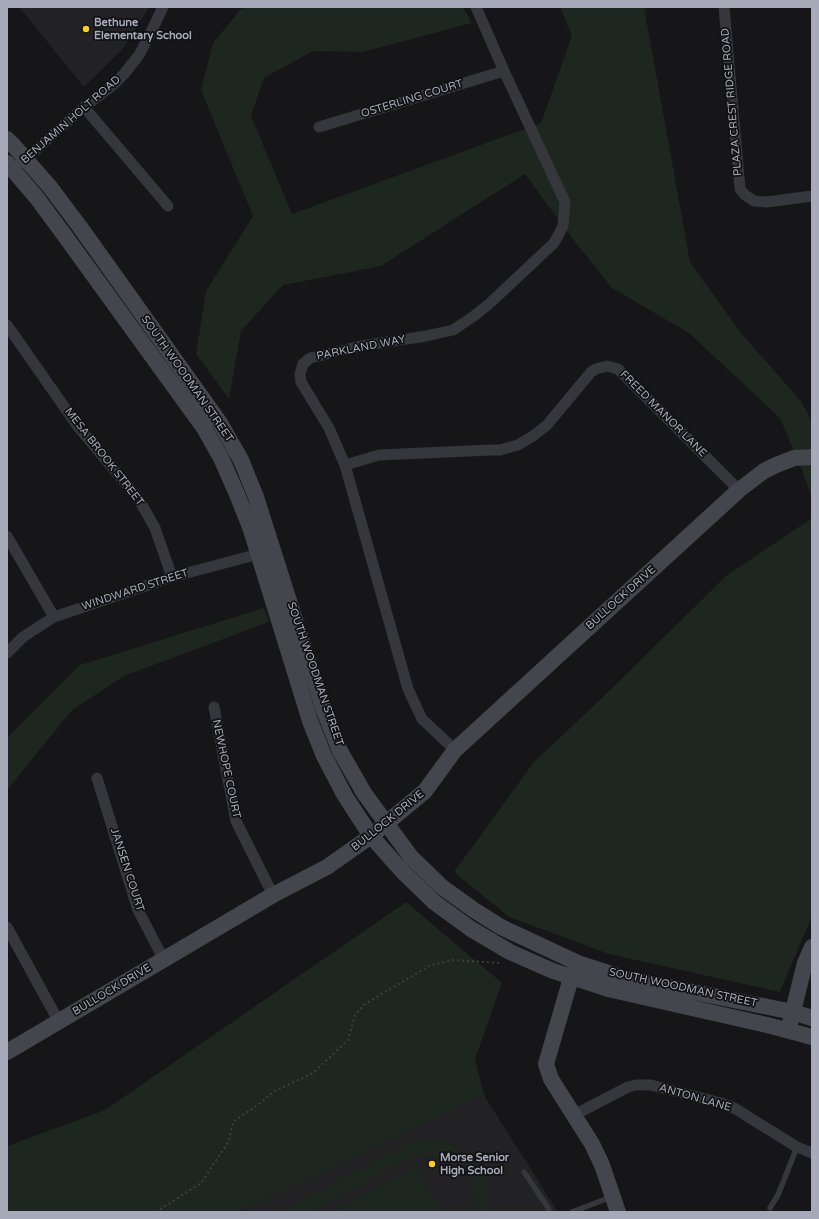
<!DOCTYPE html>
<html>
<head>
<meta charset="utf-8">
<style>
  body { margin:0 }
  #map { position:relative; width:819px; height:1219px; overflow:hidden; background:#161618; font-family:"Varela Round",sans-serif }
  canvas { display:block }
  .frame { position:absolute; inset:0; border:8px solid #a7aab9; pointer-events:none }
</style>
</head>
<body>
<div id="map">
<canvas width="819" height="1219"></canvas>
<div class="frame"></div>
</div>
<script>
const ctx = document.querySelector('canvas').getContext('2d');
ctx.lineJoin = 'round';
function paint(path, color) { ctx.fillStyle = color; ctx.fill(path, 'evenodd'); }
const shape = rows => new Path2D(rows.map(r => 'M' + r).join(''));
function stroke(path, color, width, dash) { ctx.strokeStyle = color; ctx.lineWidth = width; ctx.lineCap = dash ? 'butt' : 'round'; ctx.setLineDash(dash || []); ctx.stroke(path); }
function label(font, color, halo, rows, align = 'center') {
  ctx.font = font + ' "Varela Round",sans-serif'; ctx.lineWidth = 3.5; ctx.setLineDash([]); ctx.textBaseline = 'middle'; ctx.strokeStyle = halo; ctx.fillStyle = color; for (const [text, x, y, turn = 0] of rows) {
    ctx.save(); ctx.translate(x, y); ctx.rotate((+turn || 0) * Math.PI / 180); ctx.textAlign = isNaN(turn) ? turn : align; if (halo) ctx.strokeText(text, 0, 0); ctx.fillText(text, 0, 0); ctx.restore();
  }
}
const built = shape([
  [19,7,149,7,122,50,84,87],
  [484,1095,558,1212,237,1212,427,1118]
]);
const green = shape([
  [248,7,463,7,472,23,363,52,313,51,264,78,251,116,292,214,541,123,572,36,560,7,644,7,690,262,741,333,801,401,812,422,812,497,802,470,780,418,689,333,612,288,572,238,525,174,381,266,283,285,241,331,229,399,196,354,206,291,253,216,201,90,213,43,241,9],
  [812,518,812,916,780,992,609,954,509,917,454,872,534,762,604,696,726,576],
  [264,608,269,622,124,676,72,710,7,790,7,738,80,665],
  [406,902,502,983,475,1059,484,1095,238,1212,7,1212,7,1146,105,1110],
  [427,1140,436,1140,455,1146,471,1157,477,1164,483,1172,489,1190,490,1199,489,1212,474,1212,476,1200,473,1186,470,1179,461,1167,449,1159,442,1156,427,1154,413,1157,406,1160,312,1212,281,1212,399,1148,417,1141],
  [417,1166,442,1212,333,1212]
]);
const path = shape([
  [156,1212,201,1183,229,1141,233,1122,259,1104,273,1092,313,1073,348,1040,355,1015,365,1004,431,965,453,960,499,963,501,961]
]);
const lane = shape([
  [524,1172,549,1209,548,1212],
  [770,1208,778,1195,797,1147],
  [572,1212,611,1197]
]);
const street = shape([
  [724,7,740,189,745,195,754,201,767,202,812,196],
  [84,107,168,206],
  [319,127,504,71],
  [20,164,84,107,113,85,124,74,139,55,150,34,163,7],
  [7,325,79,428,138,498,155,528,172,577],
  [345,465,379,455,491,450,500,450,518,445,533,436,547,425,591,372,596,369,607,366,618,369,739,490],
  [7,536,54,617],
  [7,653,23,637,54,617,172,577,266,552],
  [214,707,236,821,273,895],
  [455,750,422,719,408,689,345,465,329,428,301,382,300,374,303,364,310,358,361,346,426,336,453,330,474,316,489,304,554,243,563,226,565,202,504,71,476,7],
  [97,778,138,910,164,960],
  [7,927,59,1022],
  [574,1115,628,1087,636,1085,651,1085,721,1103,734,1108,797,1147,812,1153]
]);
const secondary = shape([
  [7,139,14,146,50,187,80,227,220,423,241,460,256,497,324,711,340,751,364,793,411,857,442,887,474,910,501,927,578,963,624,978,793,1012,812,1018],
  [7,163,37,198,65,236,204,428,221,458,236,492,250,527,310,721,324,756,345,796,371,836,402,871,434,902,471,929,510,952,553,971,608,989,767,1025,812,1037],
  [576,968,571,978,546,1064,551,1079,592,1144,602,1165,618,1212],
  [790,1023,805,963,812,947],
  [7,1052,273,895,327,867,371,836,425,791,455,750,739,490,764,471,776,465,794,458,812,457]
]);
const markers = [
  [86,29,4,"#ffcb27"],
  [432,1164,4,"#ffcb27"]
];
const poiNames = [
  ["Bethune",94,23],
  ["Elementary School",94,36],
  ["Morse Senior",440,1158],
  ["High School",440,1171]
];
const streetNames = [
  ["OSTERLING COURT",412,99,-17],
  ["PLAZA CREST RIDGE ROAD",732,102,-95],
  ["BENJAMIN HOLT ROAD",71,120,-41],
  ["PARKLAND WAY",361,348,-11],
  ["SOUTH WOODMAN STREET",187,379,55],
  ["FREED MANOR LANE",663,414,45],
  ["MESA BROOK STREET",104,457,52],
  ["WINDWARD STREET",135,590,-18],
  ["BULLOCK DRIVE",621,598,-42],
  ["SOUTH WOODMAN STREET",315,674,71],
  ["NEWHOPE COURT",226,769,78],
  ["BULLOCK DRIVE",388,821,-39],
  ["JANSEN COURT",127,870,72],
  ["SOUTH WOODMAN STREET",683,988,12],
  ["BULLOCK DRIVE",112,990,-31],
  ["ANTON LANE",695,1098,16]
];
paint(built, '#222225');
paint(green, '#1d261f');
stroke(path, '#3c3e44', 2, [2, 3]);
stroke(lane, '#36373d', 5.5);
stroke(street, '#36373d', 11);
stroke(secondary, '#44464e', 16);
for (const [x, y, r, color] of markers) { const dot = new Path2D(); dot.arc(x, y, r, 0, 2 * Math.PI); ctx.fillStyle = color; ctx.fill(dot); stroke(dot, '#111113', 1.5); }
label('bold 11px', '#a7aab9', '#111113', poiNames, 'left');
label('11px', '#a7aab9', '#111113', streetNames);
</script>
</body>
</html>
